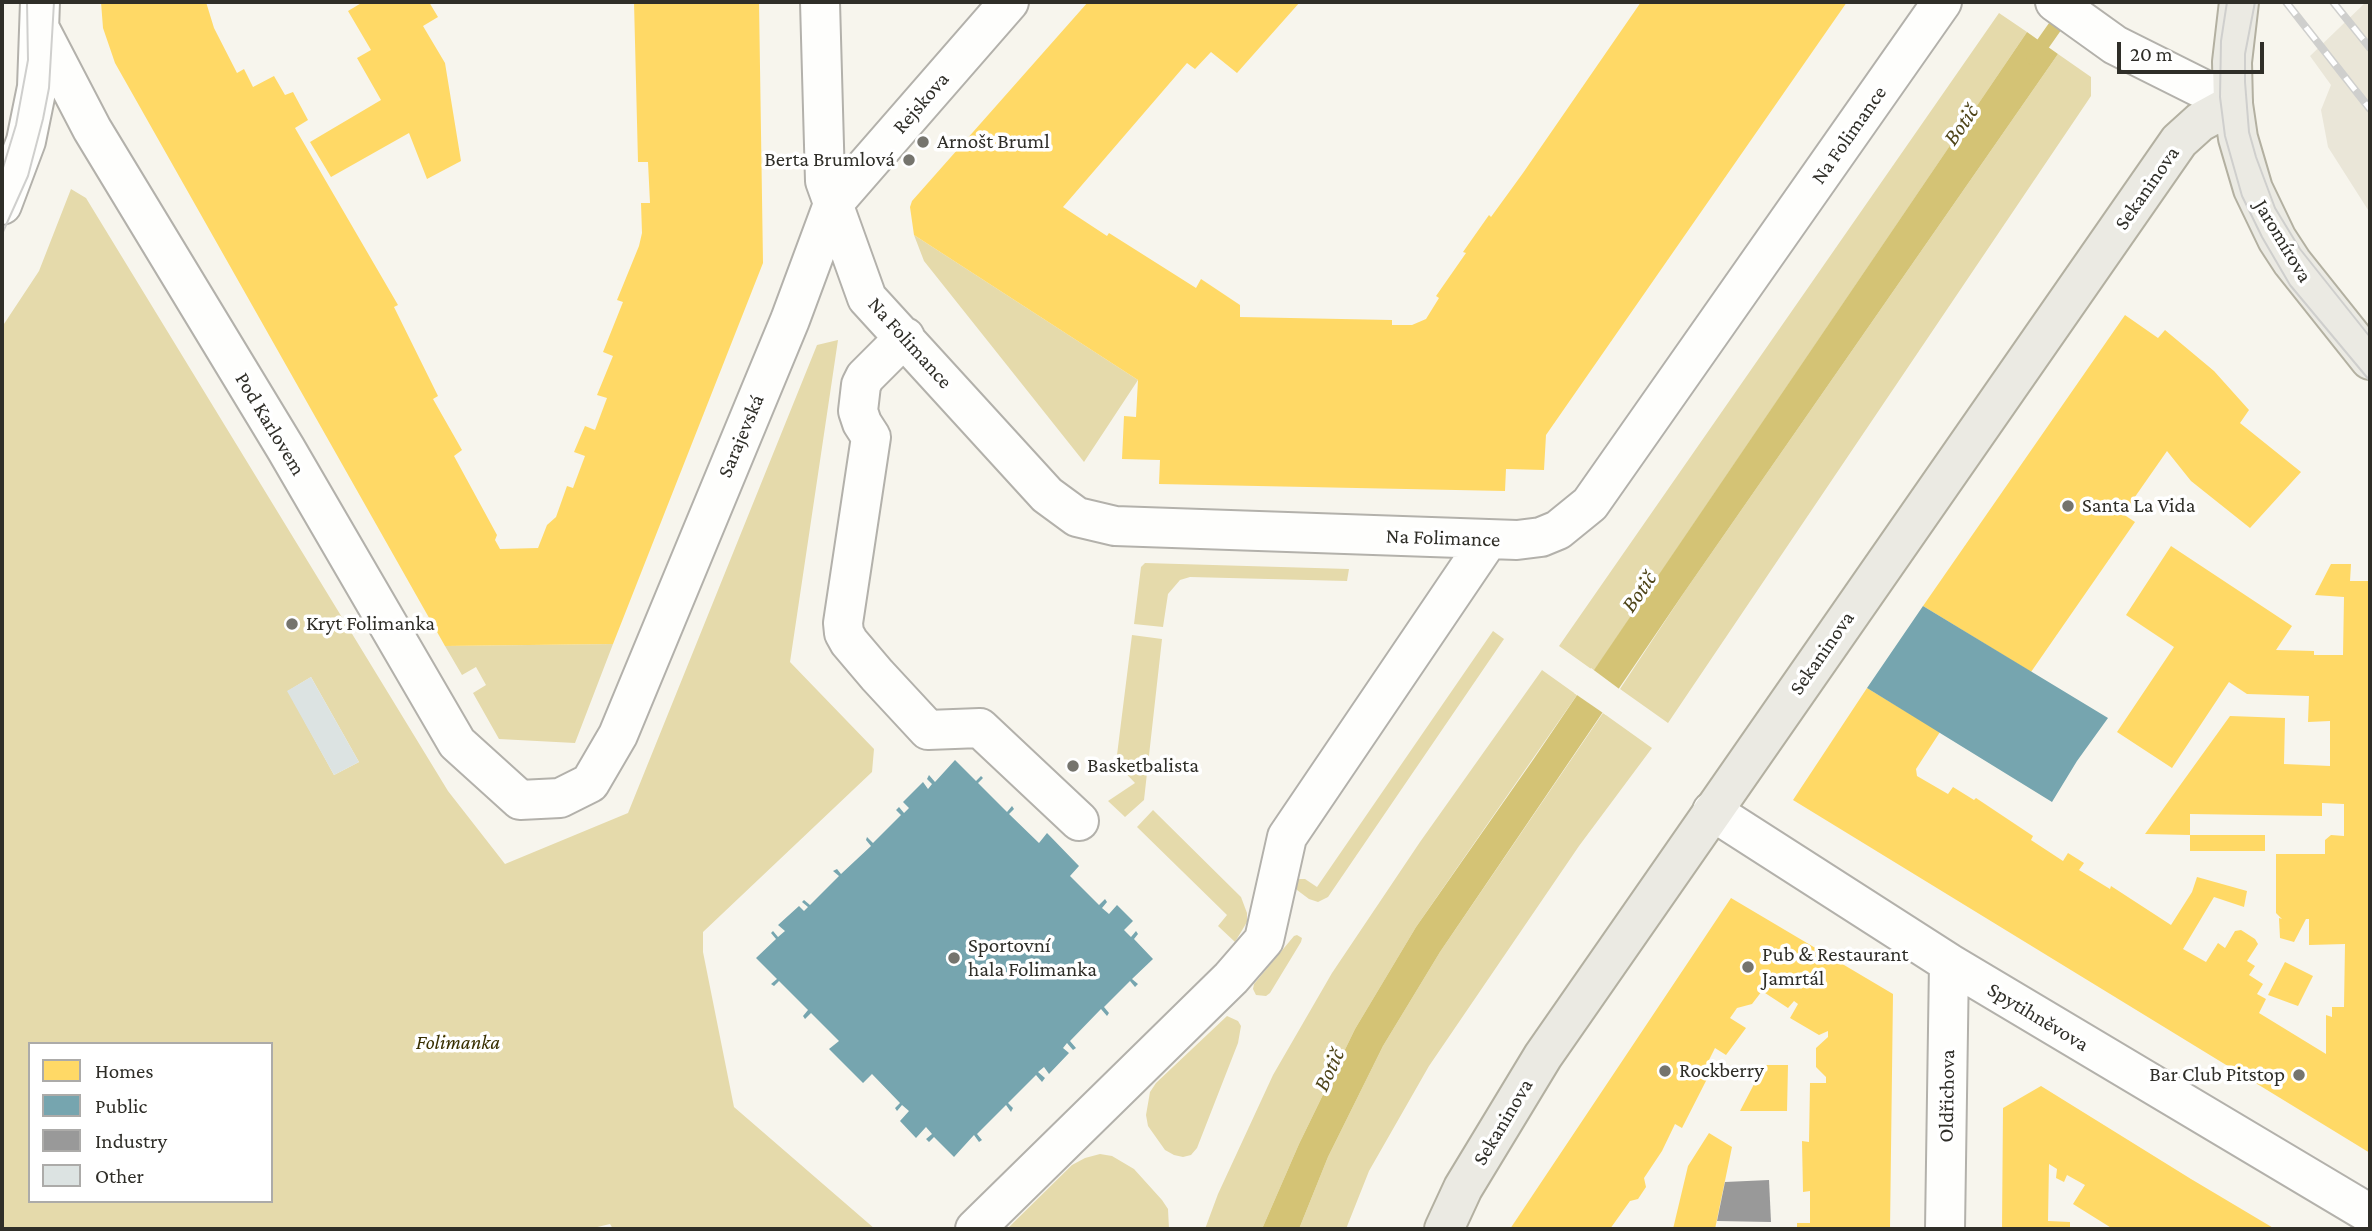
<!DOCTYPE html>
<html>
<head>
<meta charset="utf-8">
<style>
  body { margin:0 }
  #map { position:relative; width:2372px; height:1231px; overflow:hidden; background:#f7f5ed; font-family:"Crimson Pro",serif }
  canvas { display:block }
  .frame { position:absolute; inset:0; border:4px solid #2f2e28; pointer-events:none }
  .legend { position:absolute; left:28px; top:1042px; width:245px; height:161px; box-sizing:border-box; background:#fff; border:2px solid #acaba9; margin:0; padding:9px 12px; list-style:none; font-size:21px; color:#2f2e28 }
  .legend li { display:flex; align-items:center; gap:14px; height:35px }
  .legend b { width:35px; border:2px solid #acaba9 }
  .scale { position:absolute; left:2117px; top:42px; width:147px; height:32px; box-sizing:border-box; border:4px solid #2f2e28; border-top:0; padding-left:9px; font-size:21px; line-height:24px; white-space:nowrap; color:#2f2e28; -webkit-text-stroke:5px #fff; paint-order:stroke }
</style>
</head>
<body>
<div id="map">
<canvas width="2372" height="1231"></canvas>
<div class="frame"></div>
<ul class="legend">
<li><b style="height:19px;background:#ffd966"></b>Homes</li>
<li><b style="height:19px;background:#76a5af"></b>Public</li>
<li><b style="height:19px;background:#999"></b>Industry</li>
<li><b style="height:19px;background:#dce3e2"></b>Other</li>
</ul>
<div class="scale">20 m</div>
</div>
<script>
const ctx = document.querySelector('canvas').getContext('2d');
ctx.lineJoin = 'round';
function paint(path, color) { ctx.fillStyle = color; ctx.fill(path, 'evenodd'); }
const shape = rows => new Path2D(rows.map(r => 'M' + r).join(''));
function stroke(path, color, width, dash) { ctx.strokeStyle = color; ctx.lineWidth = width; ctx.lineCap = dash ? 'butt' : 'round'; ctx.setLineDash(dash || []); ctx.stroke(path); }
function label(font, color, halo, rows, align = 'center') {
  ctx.font = font + ' "Crimson Pro",serif'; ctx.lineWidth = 7; ctx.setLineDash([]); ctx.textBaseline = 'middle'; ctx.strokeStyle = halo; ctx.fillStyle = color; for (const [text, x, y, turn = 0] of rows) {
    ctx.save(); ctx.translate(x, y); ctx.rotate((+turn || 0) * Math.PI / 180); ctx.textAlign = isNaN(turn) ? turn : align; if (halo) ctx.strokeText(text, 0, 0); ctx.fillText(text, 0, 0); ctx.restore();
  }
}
const built = shape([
  [2366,2,2370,2,2370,213,2328,147,2321,110,2331,85,2310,56]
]);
const green = shape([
  [1999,13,2027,32,1594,671,1559,646],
  [2058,54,2091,77,2091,96,1668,723,1620,689,1683,594],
  [71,189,86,198,448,791,505,864,628,813,817,345,838,340,790,662,874,749,872,772,703,932,703,952,734,1107,875,1229,613,1229,610,1224,589,1229,2,1229,2,327,39,271],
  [311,677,359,762,334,775,288,691],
  [30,1044,271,1044,271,1201,30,1201],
  [914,235,1138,380,1084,462,924,261],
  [1145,563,1349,569,1347,581,1190,577,1180,580,1168,594,1163,627,1134,624,1141,567],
  [1493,631,1504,639,1328,897,1318,902,1309,899,1297,890,1295,882,1298,879,1305,879,1317,887],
  [1132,635,1162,639,1144,800,1125,817,1108,801,1135,783,1116,763],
  [613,644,575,743,499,739,473,693,486,685,476,667,462,675,445,646],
  [1542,670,1577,695,1416,927,1355,1029,1299,1144,1262,1229,1205,1229,1218,1194,1273,1075,1332,973,1420,842],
  [1603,713,1652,748,1579,846,1429,1066,1369,1171,1346,1229,1299,1229,1328,1157,1383,1046,1440,952],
  [1153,810,1241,897,1247,913,1247,922,1235,942,1218,926,1227,915,1137,827],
  [1297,935,1302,938,1301,942,1270,993,1266,996,1256,995,1253,989,1254,984,1294,936],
  [1227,1016,1238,1021,1241,1026,1238,1043,1197,1148,1191,1155,1183,1157,1174,1155,1165,1150,1148,1126,1146,1115,1150,1092,1156,1083],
  [1100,1154,1112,1156,1134,1169,1162,1200,1168,1209,1169,1229,1007,1229,1072,1165,1085,1158]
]);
const water = shape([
  [2027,32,2058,54,1683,594,1440,952,1383,1046,1328,1157,1299,1229,1262,1229,1299,1144,1355,1029,1416,927,1533,760]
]);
const pier = shape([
  [1591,668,1622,691,1606,715,1574,693]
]);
const homes = shape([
  [101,2,206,2,214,28,237,73,244,69,253,87,274,76,285,95,293,92,308,120,295,128,398,305,394,307,438,396,433,399,462,450,454,456,497,535,495,540,500,549,538,548,547,525,556,517,567,486,573,488,585,456,574,452,585,426,595,430,607,398,597,395,613,356,603,352,623,302,617,300,639,246,642,233,641,203,650,203,648,162,638,162,634,2,759,2,763,263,613,644,445,646,115,63,103,28],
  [363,2,429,2,438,17,423,26,445,63,461,161,427,179,409,133,331,177,310,142,381,100,357,58,371,50,348,11],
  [1088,2,1300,2,1237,73,1211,52,1195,69,1187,63,1063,207,1107,236,1109,233,1196,288,1201,279,1240,305,1240,317,1392,320,1392,325,1412,325,1426,319,1439,298,1436,296,1466,253,1463,252,1489,215,1491,217,1523,173,1641,2,1847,2,1546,435,1544,470,1506,469,1505,491,1159,484,1160,460,1122,459,1124,416,1136,417,1138,380,914,235,910,207,912,201],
  [2125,315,2158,338,2165,330,2214,371,2249,410,2240,423,2301,472,2250,528,2191,481,2167,451,2123,514,2135,522,2031,672,1923,606],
  [2171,546,2292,626,2276,650,2314,651,2314,655,2343,655,2344,597,2315,595,2331,564,2351,564,2350,581,2370,581,2370,1153,1793,800,1867,688,1940,732,1916,769,1917,776,1948,794,1953,787,1974,800,1976,798,2033,836,2031,840,2063,861,2068,853,2084,863,2079,870,2110,889,2111,886,2171,925,2192,892,2197,877,2247,891,2244,907,2214,897,2183,949,2206,962,2218,943,2225,948,2235,931,2241,930,2255,939,2258,944,2247,961,2255,966,2249,975,2263,984,2257,994,2266,999,2259,1013,2326,1054,2326,1015,2332,1017,2332,1007,2344,1007,2345,944,2309,945,2309,919,2306,919,2294,942,2280,938,2279,918,2282,919,2276,913,2276,854,2325,854,2325,840,2331,835,2344,836,2344,804,2322,803,2322,816,2190,814,2190,835,2145,834,2230,716,2285,718,2284,764,2330,766,2330,721,2308,722,2309,696,2247,694,2229,682,2172,768,2117,732,2174,647,2126,615],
  [2190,835,2265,835,2265,851,2190,851],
  [1731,898,1893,994,1890,1229,1797,1229,1797,1223,1810,1223,1810,1191,1803,1192,1802,1141,1809,1142,1810,1083,1826,1083,1826,1077,1816,1067,1816,1048,1828,1037,1828,1031,1819,1035,1790,1018,1798,1004,1794,1001,1788,1008,1762,991,1752,1004,1737,1008,1730,1018,1746,1028,1726,1055,1715,1048,1702,1074,1708,1077,1682,1128,1675,1124,1662,1151,1644,1178,1646,1187,1638,1199,1630,1201,1610,1229,1510,1229],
  [2285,962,2313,976,2298,1006,2268,995],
  [1764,1065,1788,1065,1787,1111,1740,1111],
  [2041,1086,2191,1179,2275,1229,2113,1229,2073,1204,2085,1185,2067,1175,2064,1182,2056,1178,2057,1169,2049,1164,2048,1221,2070,1222,2070,1229,2002,1229,2003,1108],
  [1709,1133,1732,1147,1715,1229,1673,1229,1688,1166]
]);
const public = shape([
  [1923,606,2108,718,2077,761,2052,802,1867,688],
  [955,760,976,781,981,776,983,778,978,783,1007,812,1012,806,1014,809,1009,814,1039,843,1047,833,1079,866,1070,876,1099,905,1105,899,1107,902,1102,908,1109,914,1117,905,1133,921,1124,930,1131,937,1136,931,1138,934,1134,939,1153,959,1132,979,1138,984,1135,987,1130,981,1104,1007,1109,1013,1107,1016,1101,1009,1070,1041,1076,1048,1073,1050,1067,1043,1063,1048,1069,1053,1049,1074,1044,1067,1038,1072,1045,1078,1042,1082,1036,1075,1008,1103,1013,1108,1011,1112,1006,1105,977,1134,982,1140,979,1142,974,1135,954,1157,934,1137,929,1142,926,1139,932,1134,926,1127,916,1138,900,1121,909,1111,902,1105,897,1111,895,1108,900,1103,872,1074,863,1083,829,1049,839,1041,811,1013,805,1019,803,1016,808,1010,779,981,774,986,771,984,777,979,756,958,776,939,771,933,773,931,778,937,785,931,778,925,799,906,804,911,808,907,802,902,804,900,810,905,839,876,833,871,837,869,841,874,871,846,866,840,867,837,873,843,901,815,896,810,899,807,904,813,909,808,903,802,923,782,928,789,932,784,927,779,929,775,935,782]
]);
const industry = shape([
  [1769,1180,1771,1222,1717,1221,1725,1182]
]);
const stream = shape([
  [2033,58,2066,11]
]);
const building = shape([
  [311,677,359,762,334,775,287,691]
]);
const minor = shape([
  [820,2,825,181,867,298,1047,495,1077,517,1115,526,1517,540,1541,537,1558,530,1590,504,1942,2],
  [2055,2,2115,45,2233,104],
  [41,31,92,129,286,449,457,743,520,800,560,798,590,783,618,735,790,320,833,204,1009,2],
  [2,205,26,141,37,87,40,2],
  [905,337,865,377,861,385,858,411,862,423,871,437,843,623,844,633,849,642,877,675,928,730,980,728,1079,821],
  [1712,811,1949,963,2370,1214],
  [975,1229,1231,978,1264,940,1287,837,1488,540],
  [1945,1229,1949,963]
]);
const major = shape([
  [2239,2,2232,62,2233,104,2238,138,2253,189,2277,239,2292,262,2370,360],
  [1444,1229,1463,1188,1543,1056,2179,141,2200,122,2233,104]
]);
const tram = shape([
  [2227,2,2221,41,2220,97,2225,136,2242,196,2262,237,2290,285,2370,381],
  [2255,2,2245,54,2245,82,2249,132,2256,157,2275,208,2300,249,2370,337],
  [2,171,16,125,28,60,27,2],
  [2,234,28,176,43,119,49,88,54,2]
]);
const rail = shape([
  [2286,2,2370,109],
  [2333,2,2370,48]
]);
const markers = [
  [923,142,7,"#75746d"],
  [909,160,7,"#75746d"],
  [2068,506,7,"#75746d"],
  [292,624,7,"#75746d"],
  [1073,766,7,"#75746d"],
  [954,958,7,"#75746d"],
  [1748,967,7,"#75746d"],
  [1665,1071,7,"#75746d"],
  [2299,1075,7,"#75746d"]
];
const streetNames = [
  ["Rejskova",921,103,-49],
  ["Na Folimance",1849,135,-55],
  ["Sekaninova",2147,188,-55],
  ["Jaromírova",2283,241,59],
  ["Na Folimance",910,343,48],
  ["Pod Karlovem",270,424,59],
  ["Sarajevská",741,436,-67],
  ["Na Folimance",1443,538,2],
  ["Sekaninova",1822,653,-55],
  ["Spytihněvova",2038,1017,31],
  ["Oldřichova",1947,1096,-89],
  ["Sekaninova",1503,1122,-59]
];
const poiNames = [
  ["Arnošt Bruml",937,142],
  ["Berta Brumlová",895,160,"right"],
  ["Santa La Vida",2082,506],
  ["Kryt Folimanka",306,624],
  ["Basketbalista",1087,766],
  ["Sportovní",968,946],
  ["hala Folimanka",968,970],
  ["Pub & Restaurant",1762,955],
  ["Jamrtál",1762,979],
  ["Rockberry",1679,1071],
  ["Bar Club Pitstop",2285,1075,"right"]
];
const parkNames = [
  ["Folimanka",458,1043]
];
const waterNames = [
  ["Botič",1961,125,-55],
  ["Botič",1639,592,-55],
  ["Botič",1329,1070,-65]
];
paint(built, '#eae6d8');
paint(green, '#e5daab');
paint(water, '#d4c375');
paint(pier, '#f7f5ed');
paint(homes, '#ffd966');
paint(public, '#76a5af');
paint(industry, '#999');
stroke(stream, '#d4c375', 14);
paint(building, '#dce3e2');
stroke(minor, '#b3b1ab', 42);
stroke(major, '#b3b0a1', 42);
stroke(minor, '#fefefc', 38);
stroke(major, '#ebeae3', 38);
stroke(tram, '#cfcfcd', 2);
stroke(rail, '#cfcfcd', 8);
stroke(rail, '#fff', 5, [16]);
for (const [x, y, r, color] of markers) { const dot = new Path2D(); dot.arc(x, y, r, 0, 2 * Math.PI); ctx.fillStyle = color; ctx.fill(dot); stroke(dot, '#fff', 2.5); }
label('21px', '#2f2e28', '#fff', streetNames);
label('21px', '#2f2e28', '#fff', poiNames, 'left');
label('italic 21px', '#382f00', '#fff', parkNames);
label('italic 23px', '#4e4418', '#fff', waterNames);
</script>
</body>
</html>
